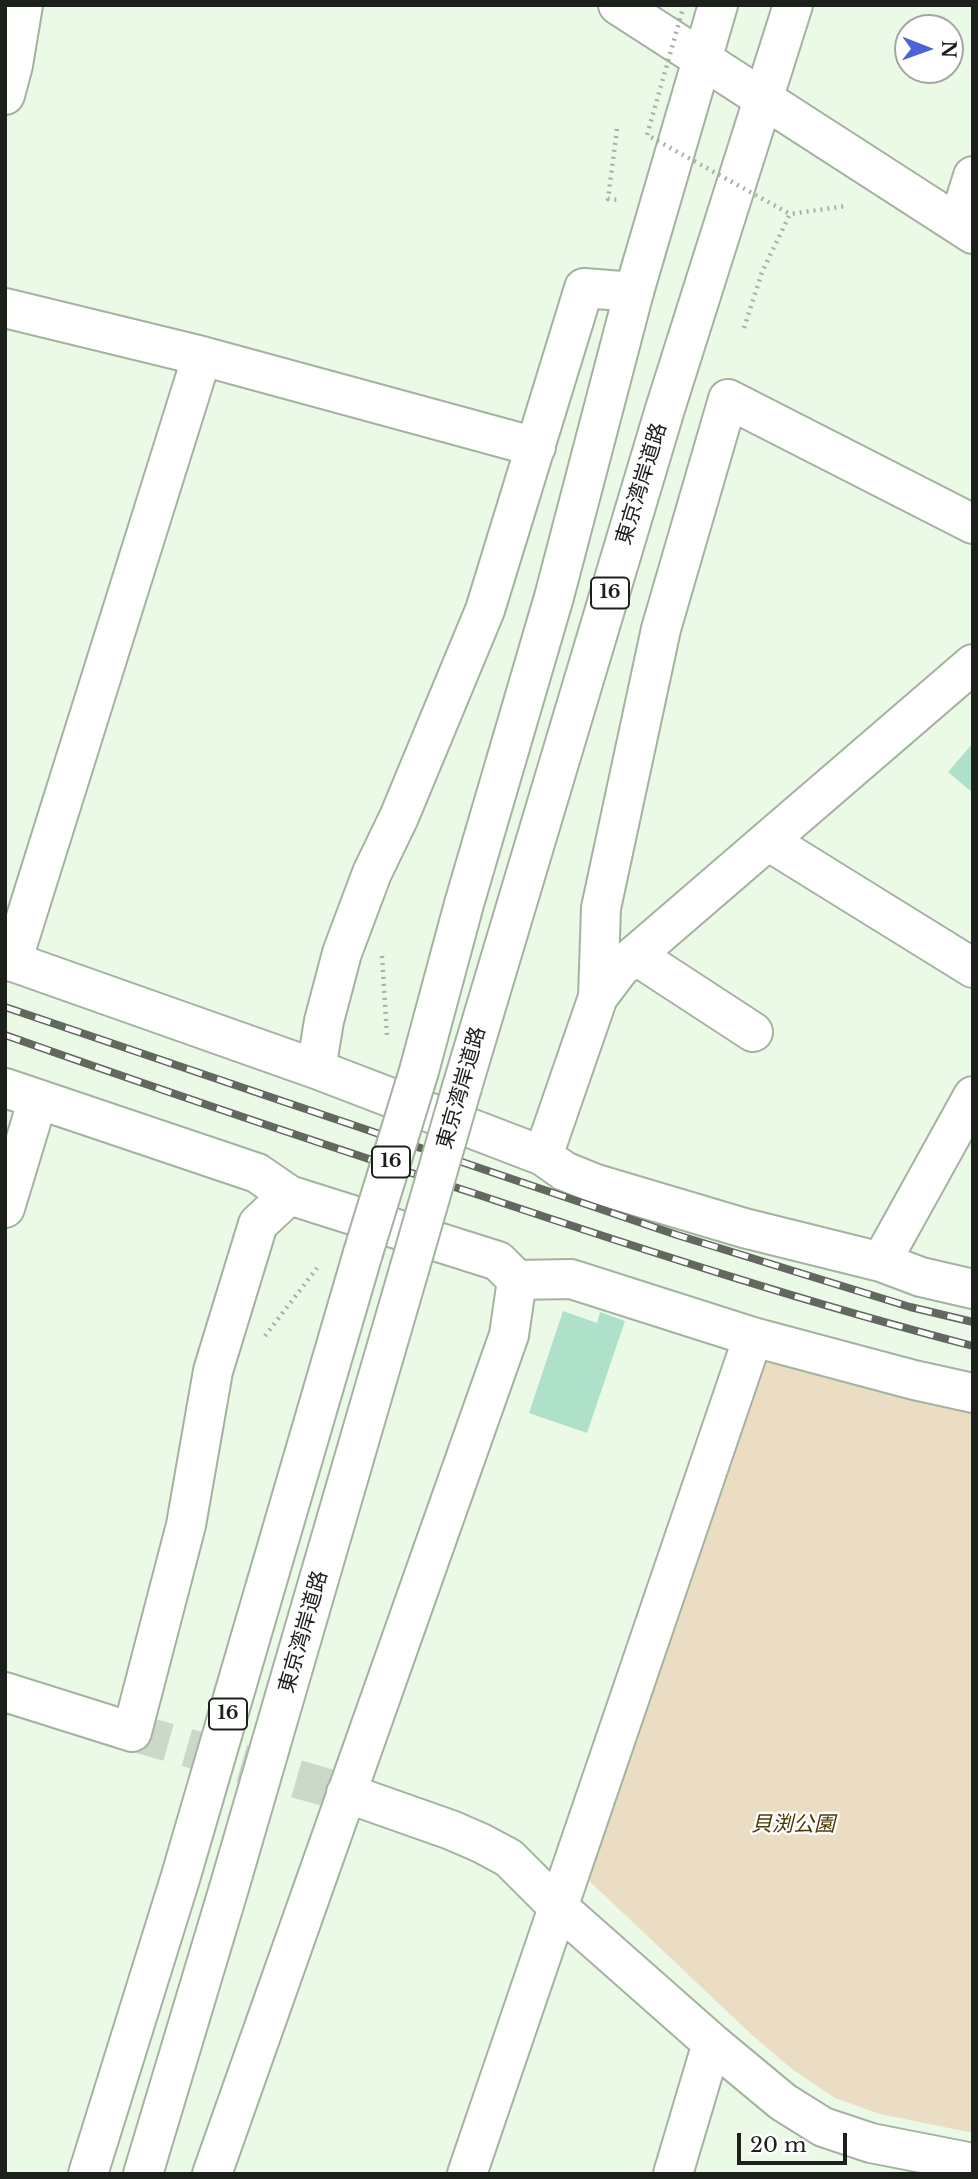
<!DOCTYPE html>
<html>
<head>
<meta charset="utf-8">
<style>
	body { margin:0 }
	#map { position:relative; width:978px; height:2179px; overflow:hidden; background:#ebfae7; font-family:"Libre Baskerville",serif }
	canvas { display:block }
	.frame { position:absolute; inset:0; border:7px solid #1b201a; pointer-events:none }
	.north { position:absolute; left:894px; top:14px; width:70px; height:70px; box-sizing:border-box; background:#fff; border:2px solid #a4a6a3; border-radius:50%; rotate:91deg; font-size:19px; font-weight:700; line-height:28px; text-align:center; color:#1b201a }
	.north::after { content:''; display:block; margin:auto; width:24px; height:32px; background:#4d62d7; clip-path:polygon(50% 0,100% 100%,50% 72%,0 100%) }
	.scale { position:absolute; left:737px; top:2133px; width:110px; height:32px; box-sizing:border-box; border:4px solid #1b201a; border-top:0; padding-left:9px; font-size:21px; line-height:24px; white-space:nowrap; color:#1b201a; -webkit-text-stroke:5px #fff; paint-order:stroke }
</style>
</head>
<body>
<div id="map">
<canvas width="978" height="2179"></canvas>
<div class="frame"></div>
<div class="north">N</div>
<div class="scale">20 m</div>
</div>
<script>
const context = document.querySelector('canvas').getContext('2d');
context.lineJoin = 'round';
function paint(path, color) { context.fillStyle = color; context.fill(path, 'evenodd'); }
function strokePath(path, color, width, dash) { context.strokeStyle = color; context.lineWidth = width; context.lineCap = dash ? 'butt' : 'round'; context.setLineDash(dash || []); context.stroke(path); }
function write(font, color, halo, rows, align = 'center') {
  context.font = font + ' "Libre Baskerville","Noto Sans JP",serif'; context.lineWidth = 5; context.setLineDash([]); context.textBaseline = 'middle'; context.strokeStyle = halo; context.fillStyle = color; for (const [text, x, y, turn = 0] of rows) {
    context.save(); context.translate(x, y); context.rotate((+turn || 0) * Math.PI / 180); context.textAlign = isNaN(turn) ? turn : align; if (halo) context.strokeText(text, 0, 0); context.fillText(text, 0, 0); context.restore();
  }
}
paint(new Path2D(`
	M766,1355l207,47v731l-93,-19 -45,-16 -43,-29 -40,-34 -167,-158z`), '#eaddc4');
paint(new Path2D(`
	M973,743v50l-25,-21z
	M563,1311l34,12 3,-11 25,9 -38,112 -58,-20z`), '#afe1ca');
strokePath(new Path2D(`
	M132,1732l214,61`), '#ccd9c8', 38, [38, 19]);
const street = new Path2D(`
	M5,95l8,-30 10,-60
	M958,224l15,-48
	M5,308l197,48 334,91
	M768,841l205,127
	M635,955l118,77
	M5,959l311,110 227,87 21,15 32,13 148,44 137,34 40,15 52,12
	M12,962l190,-606
	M598,997l3,-89 60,-279 67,-230 245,125
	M316,1069l8,-48 18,-68 30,-80 27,-56 86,-207 99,-322 50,4
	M5,1088l252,85 32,22 209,66 19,19 54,-1 182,58 161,43 59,13
	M543,1156l55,-159 22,-29 353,-304
	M5,1208l33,-109
	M881,1262l92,-166
	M5,1692l127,40 54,-207 27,-154 45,-147 31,-29
	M346,1793l105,37 30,13 28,15 49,49 154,136 71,59 40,25 48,16 102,20
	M212,2174l297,-839 8,-55
	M467,2174l286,-837
	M673,2174l39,-131`);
const secondary = new Path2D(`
	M618,5l355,229`);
const highway = new Path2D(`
	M419,1071l45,-167 90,-307 80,-305 84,-287
	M462,1087l203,-678 128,-404
	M88,2174l92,-295 183,-626
	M143,2174l86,-286 180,-618`);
strokePath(street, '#a4b2a0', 42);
strokePath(secondary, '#a4b2a0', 42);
strokePath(highway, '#a4b2a0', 42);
strokePath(new Path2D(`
	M617,129l-9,70 13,1
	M744,328l18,-56 28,-58 56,-8
	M382,956l5,79
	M265,1336l52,-68`), '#a6b2a3', 4.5, [2, 5]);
strokePath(street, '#fff', 38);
strokePath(secondary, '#fff', 38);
strokePath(highway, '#fff', 38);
const rail = new Path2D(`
	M5,1007l672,228 233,72 63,15
	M5,1035c158,56 317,109 477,161 162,54 325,107 491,150`);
strokePath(rail, '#61695f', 8);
strokePath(rail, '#fff', 5, [16]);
const highwayBridge = new Path2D(`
	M363,1253l56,-182
	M409,1270l53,-183`);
strokePath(highwayBridge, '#a4b2a0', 42, []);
strokePath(new Path2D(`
	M684,5l-37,130 143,79`), '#a6b2a3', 4.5, [2, 5]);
strokePath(highwayBridge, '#fff', 38);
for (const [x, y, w] of [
	[610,593,38],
	[391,1162,38],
	[228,1714,38]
]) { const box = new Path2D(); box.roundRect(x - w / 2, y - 15.5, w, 31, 5); context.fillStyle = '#fff'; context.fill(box); strokePath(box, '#1b201a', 2); }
write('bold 19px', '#1b201a', null, [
	["16",610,593],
	["16",391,1162],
	["16",228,1714]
]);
write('21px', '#1b201a', '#fff', [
	["東京湾岸道路",642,484,-73],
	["東京湾岸道路",462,1088,-74],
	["東京湾岸道路",304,1632,-74]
]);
write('italic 21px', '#4d3800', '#fff', [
	["貝渕公園",793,1825]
]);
</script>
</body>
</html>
